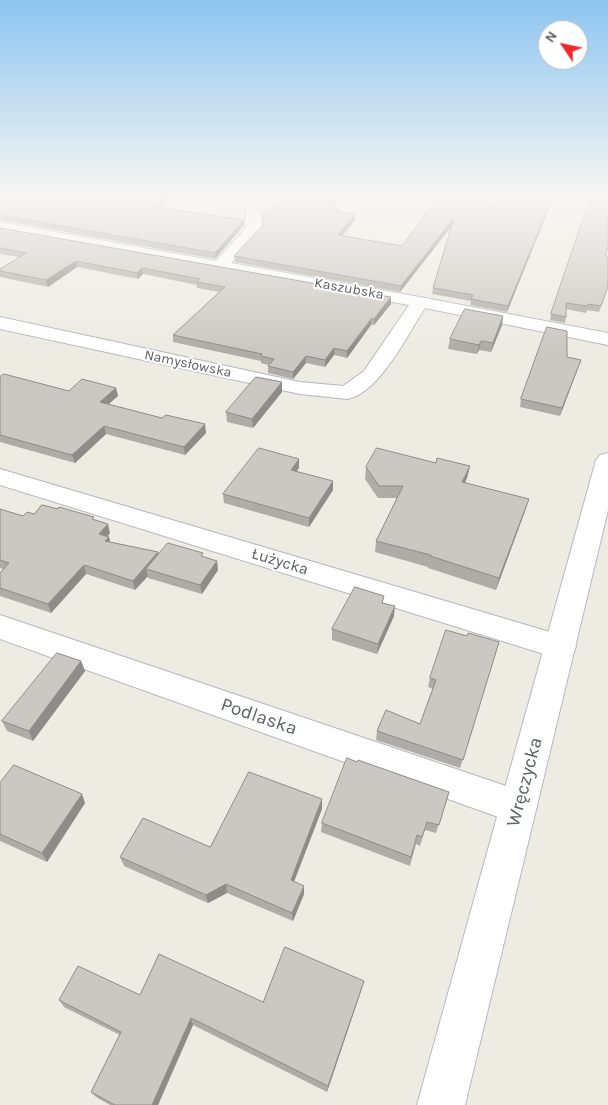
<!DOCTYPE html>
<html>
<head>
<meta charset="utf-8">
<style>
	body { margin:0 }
	#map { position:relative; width:608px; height:1105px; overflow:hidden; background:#eeebe3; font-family:Karla,sans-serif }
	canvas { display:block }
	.north { position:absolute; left:538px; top:20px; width:50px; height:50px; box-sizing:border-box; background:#fff; border:1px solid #bdbfc1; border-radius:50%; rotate:304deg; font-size:14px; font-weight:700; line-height:20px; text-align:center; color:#5b6064 }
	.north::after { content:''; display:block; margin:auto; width:18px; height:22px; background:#ed2b2e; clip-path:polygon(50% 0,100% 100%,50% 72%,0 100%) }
</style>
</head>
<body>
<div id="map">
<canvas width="608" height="1105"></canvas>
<div class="north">N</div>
</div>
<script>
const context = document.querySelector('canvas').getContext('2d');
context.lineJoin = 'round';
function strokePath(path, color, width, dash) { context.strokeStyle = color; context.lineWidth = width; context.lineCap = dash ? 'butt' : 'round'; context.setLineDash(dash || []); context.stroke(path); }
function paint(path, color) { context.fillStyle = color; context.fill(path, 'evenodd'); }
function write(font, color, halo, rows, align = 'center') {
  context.font = font + ' Karla,sans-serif'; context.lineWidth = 4; context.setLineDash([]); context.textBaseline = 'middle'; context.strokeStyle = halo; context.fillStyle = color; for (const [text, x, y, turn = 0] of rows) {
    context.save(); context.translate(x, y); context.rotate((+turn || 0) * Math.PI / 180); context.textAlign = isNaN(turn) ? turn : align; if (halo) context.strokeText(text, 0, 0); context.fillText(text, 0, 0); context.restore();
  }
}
const minor = new Path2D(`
	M246,196h14l2,33 -31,34 189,34 188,36v12l-183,-37c-18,27 -44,83 -77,91l-48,-5 -300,-65v-12l300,65 43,4 21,-15 45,-66 -409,-73v-10l216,39 30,-33z
	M0,469l560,166 11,3 5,9 -5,9 -11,3 -560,-174z
	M0,615l518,175 13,5 6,12 -6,12 -13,5 -518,-185z`);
const secondary = new Path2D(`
	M608,453v57l-143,595h-48l179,-645 4,-5z`);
strokePath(minor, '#b4b7bb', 2);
strokePath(secondary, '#b5b9be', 2);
paint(minor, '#fff');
paint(secondary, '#fff');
paint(new Path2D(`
	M0,196h115l-1,2h12l3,-2h48l-17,11 84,18 -29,34 -215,-39z
	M554,196l-47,116 -37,-7 1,-4 -39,-7 1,-6 19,-62 -52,66 -165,-30 -1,-6 29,-31 71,-24 3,11 18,2v6l-13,16 60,10 93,-45z
	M608,196v53l-3,7 3,31 -9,25 -12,-2 -1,3 -20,-4v8l-1,6 -15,-3 1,-6z
	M0,228l391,69v7l-17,21h-3l-24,33 -13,-3 -9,12 -19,-4 -13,16 -25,-6v-7l1,-1 -8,-2v-2l-88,-19v-7l46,-43 -22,-4v-3l-54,-11 -5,5 -61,-12 -29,20 -48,-10v-8l19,-12 -19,-3z
	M503,316l-1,9 -11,27 -12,-2 -2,4 -29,-5 2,-10z
	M567,357l11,11 -18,48 -40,-9 1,-8z
	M0,377l69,14 47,-3 2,8 -10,8 98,29 -21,22 -79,-21 -31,29 -75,-21z
	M282,382v10l-29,36 -26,-6 -1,-10z
	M436,463l34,3 -3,12 -2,4 60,29 -29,79 -68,-22v-1l-53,-15 1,-11 21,-43h-19l-13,-19 1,-12z
	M299,468l-3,4 37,18 -24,37 -85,-24 -1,-9z
	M0,509l23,7 11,-2 61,6 15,13 -2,3 1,1 1,5 48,10 1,2 44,3 14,4 1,9 -16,24 -54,-16v-2l-13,14 -49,-16 -35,39 -51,-17v-23l3,-4 -3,-1z
	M384,603l10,13 -17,38 -45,-14v-11z
	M467,636l32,6 -39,126 -84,-28 1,-9 43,-7 13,-35 -5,-2 2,-9z
	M81,661l4,10 -52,70 -26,-10 -5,-10z
	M0,783l85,20 -38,59 -47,-21z
	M449,792l-13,41 -11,-3 -5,16 -4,-2 -6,22 -89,-34 1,-9z
	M322,809l-28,73 10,4v8l-11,27 -66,-28 -19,10 -84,-37 -4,-9 90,-10z
	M362,988l-35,104 -134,-67 -35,80h-48l-14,-8 -5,-5 29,-57 -56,-28 -5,-7 81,-5 123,7z`), '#afaba7');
paint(new Path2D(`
	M168,196h9l-24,15 -1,-5z
	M334,196v5l-4,-1z
	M553,196h1l-47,116 1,-6z
	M338,207l-1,5 -4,-1z
	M355,214v6l-17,21v-6z
	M454,218l-1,6 -53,68 1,-6z
	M244,220v5l-29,34v-6z
	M76,261l1,6 -29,20 -2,-7z
	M142,268l1,6 -5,5 -1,-6z
	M391,297v7l-17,21v-6z
	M503,316l-1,9 -11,27 2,-9z
	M372,318l-1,7 -24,33v-7z
	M481,341l-2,9 -2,4 2,-9z
	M334,348v7l-9,12v-7z
	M306,356v7l-13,16v-7z
	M581,360l-21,56 2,-8z
	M282,382v10l-29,36 -1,-9z
	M116,388l2,8 -16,14 -2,-8z
	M205,424l1,9 -21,22 -1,-8z
	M104,426l2,8 -31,29 -3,-8z
	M299,459v9l-8,11v-9z
	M470,466l-3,12 -7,15 2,-11z
	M333,481v9l-24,37v-9z
	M529,499l-4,12 -29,79 3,-12z
	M108,524l2,9 -8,10 -3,-9z
	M109,537l2,9 -6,-5z
	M158,552l2,9 -14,8 2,7 -13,14 -2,-9z
	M217,561l1,9 -16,24 -2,-9z
	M84,565l2,9 -35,39 -3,-9z
	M395,606l-1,10 -17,38 1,-10z
	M81,661l4,10 -52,70 -4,-10z
	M82,794l3,9 -38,59 -5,-9z
	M322,799v10l-31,80v-9z
	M226,884l1,9 -19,10 -2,-8z
	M304,886v8l-11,27 -1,-8z
	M364,981l-2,7 -35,104 1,-6z
	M191,1018l2,7 -35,80h-6z`), '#8e8b88');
const building = new Path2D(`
	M0,196h112l2,2h12l3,-2h39l-16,10 92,14 -29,33 -215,-38z
	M284,196h50l-4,4 6,1 -4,5 6,1 -5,4 22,3 -17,21 64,11 37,-50h17l39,5 4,-5h54l-45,110 -37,-7 2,-4 -40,-7 21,-70 -53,68 -167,-30 29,-31v-10z
	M591,196h17v51l-3,9h3v30l-7,20 -13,-2 -1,2 -21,-3v14l-15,-3z
	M0,228l391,69 -17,22 -2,-1 -25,33 -13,-3 -9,12 -19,-4 -13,16 -25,-6 6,-7 -13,-3 1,-2 -89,-19 52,-48 -28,-5 3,-3 -58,-11 -5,5 -61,-12 -30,19 -46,-9v-2l26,-16 -26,-5z
	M465,309l38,7 -10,27 -12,-2 -2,4 -29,-6z
	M547,327l20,4v26l14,3 -19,48 -41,-9z
	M4,374l65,17 13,-12 34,9 -16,14 62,16 4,-3 39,9 -21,23 -80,-21 -32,29 -72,-20v-58z
	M256,377l26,5 -30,37 -26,-7z
	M259,448l40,11 -8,11 42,11 -24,37 -86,-24z
	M377,448l59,15 1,-5 33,8 -8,16 67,17 -30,79 -69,-22 1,-1 -55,-14 27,-55h-24l-13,-19z
	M42,505l16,4 1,-2 35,10 -2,2 16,5 -9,10 10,3 -4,4 53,11 -25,29 -49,-16 -36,39 -48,-16v-15l9,-10 -9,-3v-51l23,7 4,-4 7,2z
	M168,543l35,10 -2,3 16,5 -17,24 -54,-16z
	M355,587l29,9 -2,7 13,3 -17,38 -46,-15z
	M446,630l21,6 1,-3 31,9 -36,118 -86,-29 9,-21 34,14 16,-44 -6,-2z
	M57,653l24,8 -52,70 -27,-10z
	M347,758l10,4 1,-2 91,32 -10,33 -12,-3 -5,15 -5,-2 -6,22 -89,-34z
	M14,765l68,29 -40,59 -42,-19v-51z
	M249,772l73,27 -31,81 13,6 -12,27 -66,-29 -20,11 -86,-38 23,-39 67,29z
	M285,947l79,34 -36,105 -137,-68 -39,87h-37l-24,-13 30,-60 -62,-32 19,-34 62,29 19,-41 104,48z`);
paint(building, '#cbc7c2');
strokePath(building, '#8e8b88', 1);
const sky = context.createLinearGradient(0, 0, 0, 350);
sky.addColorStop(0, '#8cc5f1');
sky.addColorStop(0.56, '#f7f6f2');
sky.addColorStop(1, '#f7f6f200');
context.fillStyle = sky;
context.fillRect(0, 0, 608, 350);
write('14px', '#5b6064', '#fff', [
	["Kaszubska",349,289,10],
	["Namysłowska",188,364,12]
]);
write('16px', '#5b6064', '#fff', [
	["Łużycka",280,562,17]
]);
write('19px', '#5b6064', '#fff', [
	["Podlaska",259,717,19],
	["Wręczycka",525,782,-75]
]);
</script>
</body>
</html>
